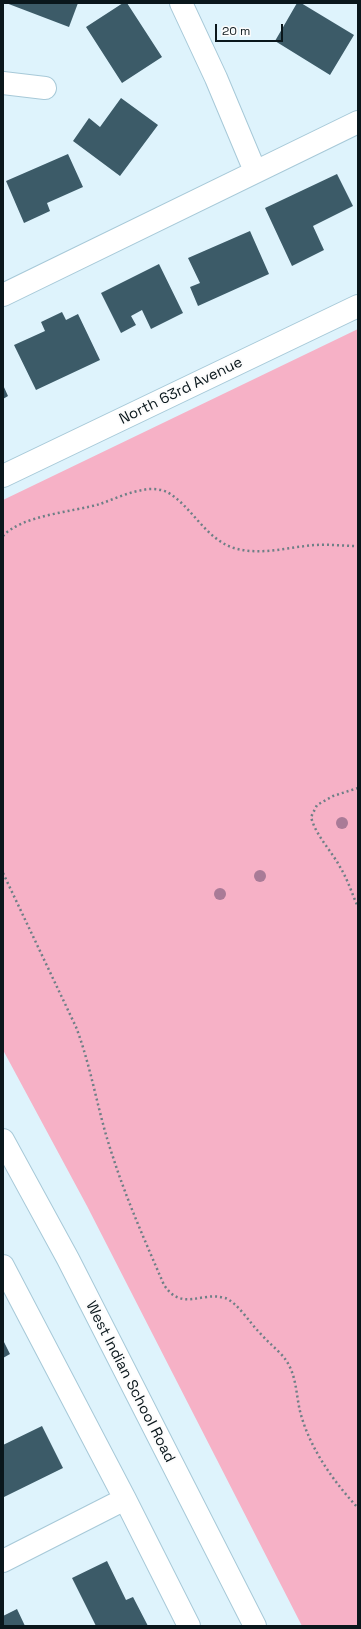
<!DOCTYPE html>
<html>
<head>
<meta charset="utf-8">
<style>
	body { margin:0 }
	#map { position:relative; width:361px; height:1629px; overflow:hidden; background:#def3fc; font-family:"Space Grotesk",sans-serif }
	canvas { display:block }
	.frame { position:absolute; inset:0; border:4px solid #0a171c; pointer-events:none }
	.scale { position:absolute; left:215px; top:24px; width:68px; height:18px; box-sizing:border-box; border:2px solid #0a171c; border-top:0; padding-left:5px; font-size:12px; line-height:14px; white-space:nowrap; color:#0a171c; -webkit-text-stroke:3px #fcfcfc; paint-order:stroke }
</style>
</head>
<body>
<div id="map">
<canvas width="361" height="1629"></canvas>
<div class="frame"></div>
<div class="scale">20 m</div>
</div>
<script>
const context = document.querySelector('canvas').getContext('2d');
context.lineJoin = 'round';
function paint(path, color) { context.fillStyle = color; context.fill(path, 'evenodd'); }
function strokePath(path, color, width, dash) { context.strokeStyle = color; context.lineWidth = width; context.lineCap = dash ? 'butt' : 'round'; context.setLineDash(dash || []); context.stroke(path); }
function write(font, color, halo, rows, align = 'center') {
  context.font = font + ' "Space Grotesk",sans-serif'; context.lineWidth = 4; context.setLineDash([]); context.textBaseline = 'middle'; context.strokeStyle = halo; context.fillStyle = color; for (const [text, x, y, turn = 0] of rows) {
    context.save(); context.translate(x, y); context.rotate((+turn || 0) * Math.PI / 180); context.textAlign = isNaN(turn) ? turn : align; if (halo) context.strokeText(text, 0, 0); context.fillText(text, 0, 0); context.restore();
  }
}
paint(new Path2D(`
	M358,329v1297h-56l-215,-420 -84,-156v-550z`), '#f6b1c6');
paint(new Path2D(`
	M6,3h72l-9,24z
	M123,3h4l35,54 -40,26 -36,-56z
	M297,3h4l53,32 -24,40 -55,-34z
	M121,98l37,27 -38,51 -47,-35 16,-23 11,9z
	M68,154l15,33 -36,16 3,8 -26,12 -18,-42z
	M337,174l16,32 -40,20 11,24 -32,16 -27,-58z
	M250,231l19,43 -71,32 -8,-19 10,-4 -12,-25z
	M159,264l24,49 -32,16 -9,-19 -11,6 5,9 -15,8 -20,-40z
	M62,312l4,8 12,-6 22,46 -64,30 -22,-45 31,-14 -4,-9z
	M3,385l5,11 -5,3z
	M3,1340l7,14 -7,4z
	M42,1426l21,42 -59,29 -1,-3v-49z
	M107,1561l19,39 7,-3 15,29h-52l-24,-48z
	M17,1609l8,17h-22v-10z`), '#3c5b68');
const minor = new Path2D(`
	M181,3l35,75 39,93
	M3,83l42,5
	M3,295l355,-173
	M3,476l355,-170
	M3,1266l122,233 64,127
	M3,1561l122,-62`);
const major = new Path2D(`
	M3,1140l65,119 187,367`);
strokePath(minor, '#a7c9d8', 24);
strokePath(major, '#a7c9d8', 24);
strokePath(new Path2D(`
	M3,536c19,-21 70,-24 97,-32 14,-5 29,-12 43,-14 8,-2 17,-1 24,2 25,14 38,47 67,56 27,8 54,-1 81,-3 14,-1 29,1 43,1
	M358,788l-25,8 -16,9 -6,12c5,19 20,33 29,50 8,13 12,27 18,40
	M3,873l73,154c16,42 22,87 37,130 14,44 33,86 51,128 18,27 37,6 61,13 12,4 25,25 34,34 7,8 14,14 21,21 18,18 15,41 21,62 10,35 33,67 57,93`), '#6e7f86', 2.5, [2, 3]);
strokePath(minor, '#fff', 22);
strokePath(major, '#fff', 22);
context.fillStyle = '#a97b97';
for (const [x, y] of [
	[342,823],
	[260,876],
	[220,894]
]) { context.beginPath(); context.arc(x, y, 6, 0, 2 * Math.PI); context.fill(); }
write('15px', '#0a171c', '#fcfcfc', [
	["North 63rd Avenue",181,391,-26],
	["West Indian School Road",130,1382,63]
]);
</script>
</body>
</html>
